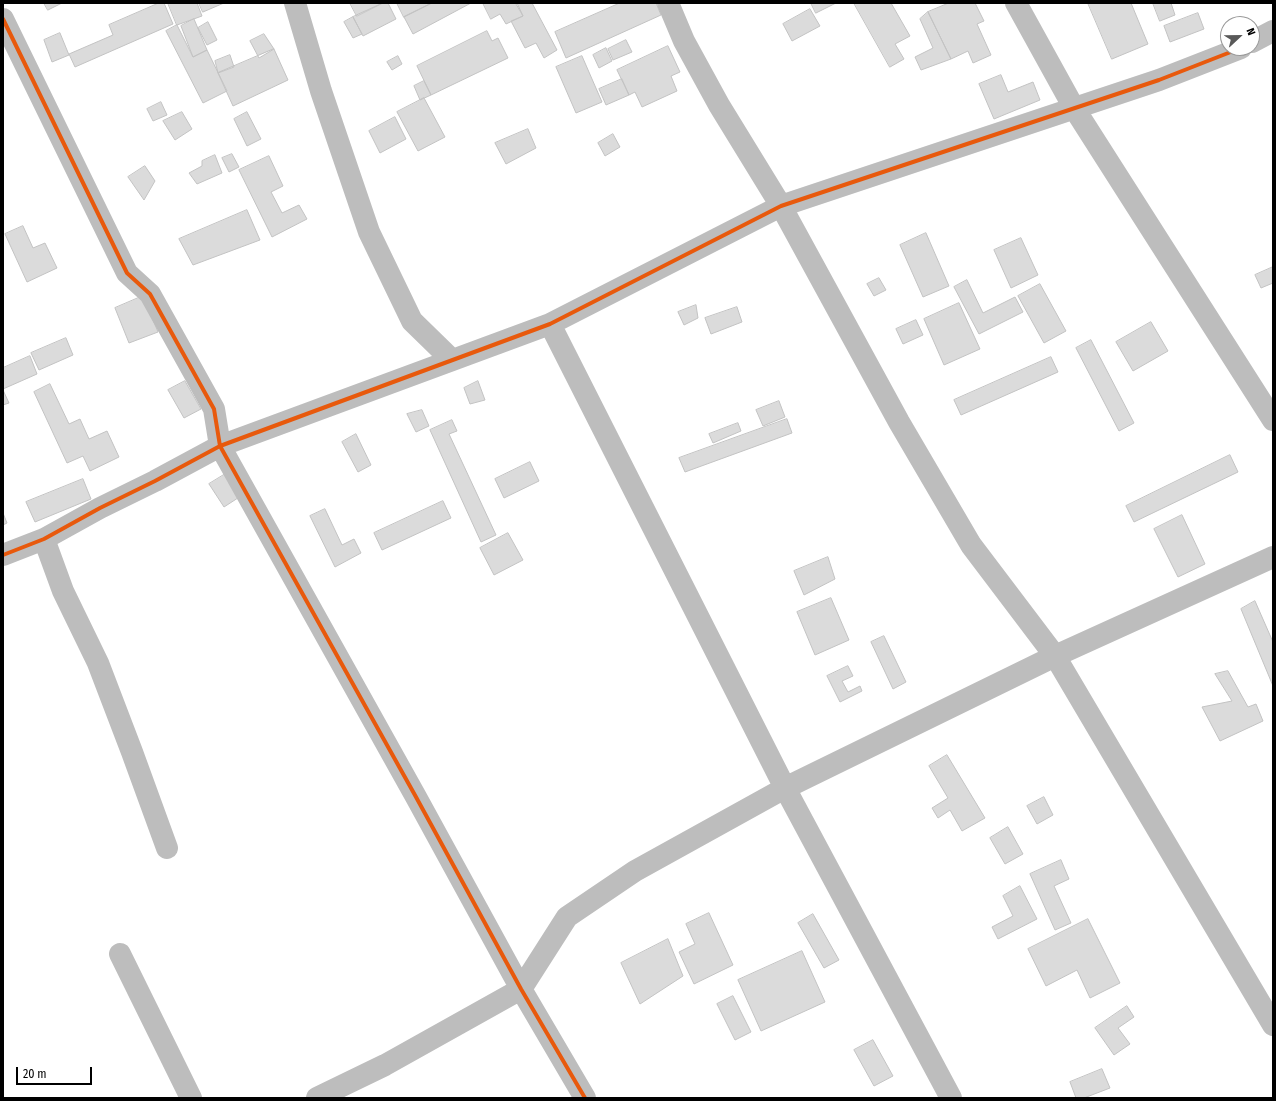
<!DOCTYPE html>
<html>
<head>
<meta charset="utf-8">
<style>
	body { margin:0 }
	#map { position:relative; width:1276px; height:1101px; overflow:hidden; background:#fff; font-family:"Fira Sans Condensed",sans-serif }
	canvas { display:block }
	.frame { position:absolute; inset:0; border:4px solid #000; pointer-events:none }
	.north { position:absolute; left:1220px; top:16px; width:40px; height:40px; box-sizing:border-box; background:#fff; border:1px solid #999; border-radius:50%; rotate:68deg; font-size:11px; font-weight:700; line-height:16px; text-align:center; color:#000 }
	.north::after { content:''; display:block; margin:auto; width:14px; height:18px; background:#595959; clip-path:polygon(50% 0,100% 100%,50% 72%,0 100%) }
	.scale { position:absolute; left:16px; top:1067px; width:76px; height:18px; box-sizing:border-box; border:2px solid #000; border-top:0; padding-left:5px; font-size:12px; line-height:14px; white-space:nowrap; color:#000; -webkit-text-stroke:3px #fff; paint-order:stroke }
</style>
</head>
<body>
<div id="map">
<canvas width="1276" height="1101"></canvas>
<div class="frame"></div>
<div class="north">N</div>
<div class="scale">20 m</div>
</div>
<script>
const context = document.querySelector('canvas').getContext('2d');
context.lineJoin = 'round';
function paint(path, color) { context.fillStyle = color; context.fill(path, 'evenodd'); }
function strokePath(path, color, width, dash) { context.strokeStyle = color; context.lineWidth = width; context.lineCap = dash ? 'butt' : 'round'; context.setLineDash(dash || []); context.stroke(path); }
const building = new Path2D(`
	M44,3h18l-14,7z
	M159,3h5l9,21 -98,43 -6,-13 44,-19 -4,-10z
	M168,3h29l5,13 -25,9z
	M199,3h25l-21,9z
	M350,3h33l-26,13z
	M383,3h5l8,16 -33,17 -10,-19z
	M397,3h35l-28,14z
	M432,3h39l-58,31 -9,-17z
	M483,3h34l6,13 -17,8 -6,-10 -9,5z
	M518,3h14l25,47 -13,8 -8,-15 -11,5 -14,-27 12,-5 -7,-12z
	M620,3h36l5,12 -95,43 -11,-26z
	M811,3h25l-20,10z
	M854,3h37l19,33 -15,8 9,15 -14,8z
	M949,3h26l9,18 -7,3 14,31 -18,8 -5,-12 -17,8 -23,-47z
	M1088,3h43l17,41 -36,15z
	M1153,3h18l4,12 -15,6z
	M810,9l10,17 -28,15 -9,-17z
	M928,12l23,47 -30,11 -6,-13 18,-9 -13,-29z
	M1198,13l6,16 -34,13 -6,-16z
	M353,17l9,17 -9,4 -9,-16z
	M194,19l13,31 -14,7 -12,-31z
	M208,22l9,18 -10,5 -9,-17z
	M177,25l16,32 14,-7 20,41 -24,12 -37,-72z
	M487,31l5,10 6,-3 10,20 -77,37 -14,-29z
	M60,33l9,22 -17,7 -8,-22z
	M264,34l10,15 -15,9 -9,-17z
	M626,40l6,12 -19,8 -5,-11z
	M668,46l12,26 -9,4 6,15 -35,16 -7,-15 -6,3 -12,-25z
	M606,48l6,13 -13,7 -6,-13z
	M274,49l14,31 -55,26 -15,-33z
	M230,55l4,12 -16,6 -3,-12z
	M398,56l4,8 -10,6 -5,-8z
	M582,56l20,46 -26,11 -20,-46z
	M1001,75l7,17 25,-10 7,18 -46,19 -15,-35z
	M622,79l7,16 -23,10 -7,-16z
	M424,81l7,14 -11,5 -6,-14z
	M424,98l21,39 -27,14 -21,-39z
	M161,102l6,13 -14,6 -6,-12z
	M182,112l10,17 -17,11 -12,-19z
	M247,112l14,27 -14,7 -13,-27z
	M395,117l11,22 -26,14 -11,-22z
	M528,129l8,19 -30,16 -11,-21z
	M613,134l7,13 -15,9 -7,-13z
	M232,154l7,13 -10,5 -7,-14z
	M215,155l7,18 -25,11 -8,-11 13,-7v-5z
	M269,156l14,30 -12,6 11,21 17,-8 8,14 -35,18 -33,-67z
	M145,166l10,15 -11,19 -16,-23z
	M247,210l13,30 -67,25 -14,-26z
	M23,226l10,22 12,-5 12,25 -30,14 -22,-48z
	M926,233l23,53 -26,11 -23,-52z
	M1021,238l17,37 -27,13 -17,-38z
	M1273,267v16l-12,5 -6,-13z
	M879,278l7,12 -12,6 -7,-12z
	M967,280l16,33 32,-16 8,15 -44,22 -25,-47z
	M1040,284l26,47 -22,12 -26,-47z
	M143,296l15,36 -29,11 -14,-35z
	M959,303l21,46 -36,16 -20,-46z
	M696,305l2,13 -14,7 -6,-13z
	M737,307l5,15 -31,12 -6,-16z
	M916,320l7,15 -20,9 -7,-15z
	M1151,322l17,29 -35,20 -17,-29z
	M66,338l7,17 -34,15 -8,-17z
	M1091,340l43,83 -15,8 -43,-83z
	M30,356l7,18 -34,15v-21z
	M1051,357l7,15 -97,43 -7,-15z
	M185,381l16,28 -17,9 -16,-28z
	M478,381l7,19 -15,4 -6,-16z
	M50,384l19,40 11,-5 9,20 18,-8 12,26 -29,14 -7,-15 -16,7 -33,-71z
	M3,390l6,13 -6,2z
	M779,401l6,16 -22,9 -7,-16z
	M422,410l7,16 -13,6 -9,-18z
	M787,419l5,14 -107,39 -6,-14z
	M452,420l5,11 -8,3 47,101 -15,7 -51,-112z
	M738,423l3,8 -28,12 -4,-9z
	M356,434l15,31 -13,7 -16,-30z
	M1230,455l8,17 -104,50 -8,-16z
	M530,462l9,19 -35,17 -9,-19z
	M227,473l14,23 -17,11 -15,-23z
	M83,479l8,20 -56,23 -9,-20z
	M443,501l8,17 -69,32 -8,-17z
	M325,509l17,36 12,-6 7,14 -26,14 -25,-51z
	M3,513l4,10 -4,2z
	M1182,515l23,49 -27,13 -24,-48z
	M508,533l15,27 -29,15 -14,-27z
	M828,557l7,22 -31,16 -10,-24z
	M831,598l18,42 -34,15 -18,-43z
	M1255,601l18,41v44l-32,-77z
	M884,636l22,46 -13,7 -22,-47z
	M848,666l5,10 -11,5 6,11 12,-6 2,5 -22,11 -13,-26z
	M1228,671l20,36 8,-3 7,17 -43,20 -18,-34 30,-6 -17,-27z
	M947,755l38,63 -23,13 -12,-21 -12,8 -6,-10 16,-10 -19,-32z
	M1044,797l9,18 -16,9 -10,-18z
	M1008,827l15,27 -18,10 -15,-26z
	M1061,860l8,19 -15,7 17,37 -16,7 -25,-56z
	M1020,886l17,33 -39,20 -6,-12 21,-11 -10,-20z
	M709,913l24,52 -39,19 -15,-32 16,-8 -9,-20z
	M813,914l26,46 -15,8 -26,-45z
	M1088,919l32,64 -30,15 -13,-28 -31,16 -18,-37z
	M668,939l15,37 -43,28 -19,-41z
	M802,951l23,51 -64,29 -23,-51z
	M733,996l18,36 -16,8 -18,-36z
	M1127,1006l7,11 -16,11 12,16 -16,11 -19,-27z
	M873,1040l20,36 -19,10 -20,-36z
	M1102,1069l8,19 -26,10h-8l-6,-16z`);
paint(building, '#dbdbdb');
strokePath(building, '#c3c3c3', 1);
strokePath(new Path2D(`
	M295,3l26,88 48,141 43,89 40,39
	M668,3l16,38 35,64 62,101 118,216 72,123 84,111 218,369
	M1016,3l58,105 199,312
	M3,19l124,254 23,21 64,115 6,37 196,351 105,192 64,109
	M1252,42l21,-11
	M550,324l235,464 166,310
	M44,539l19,52 35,72 34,89 35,96
	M3,555l41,-16 56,-31 55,-27 65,-35 330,-122 231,-118 378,-126 82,-32
	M120,954l71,144
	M317,1098l68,-33 136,-76 46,-72 68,-46 150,-83 270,-132 218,-99`), '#bdbdbd', 22);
strokePath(new Path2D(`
	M3,19l124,254 23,21 64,115 6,37 196,351 105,192 64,109
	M3,555l41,-16 56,-31 55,-27 65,-35 330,-122 231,-118 378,-126 82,-32`), '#e8590c', 4);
</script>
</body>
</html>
